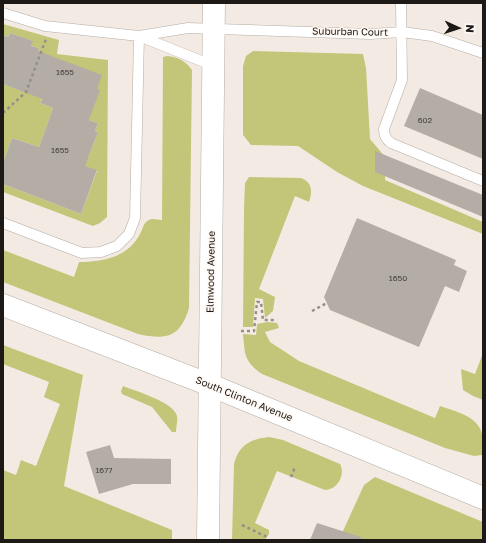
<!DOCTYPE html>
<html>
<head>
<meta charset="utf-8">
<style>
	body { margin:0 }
	#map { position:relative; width:486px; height:543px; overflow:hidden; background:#f3ebe3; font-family:"Golos Text",sans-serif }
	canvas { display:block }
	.frame { position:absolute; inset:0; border:4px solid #1c1917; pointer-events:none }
	.north { position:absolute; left:438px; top:8px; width:40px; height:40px; -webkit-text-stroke:3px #fff8f2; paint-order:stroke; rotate:93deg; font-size:11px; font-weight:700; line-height:16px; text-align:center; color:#1c1917 }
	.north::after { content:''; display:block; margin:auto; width:14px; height:18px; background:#1c1917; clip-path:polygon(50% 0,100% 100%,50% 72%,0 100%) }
</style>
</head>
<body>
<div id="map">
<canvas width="486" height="543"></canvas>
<div class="frame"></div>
<div class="north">N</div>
</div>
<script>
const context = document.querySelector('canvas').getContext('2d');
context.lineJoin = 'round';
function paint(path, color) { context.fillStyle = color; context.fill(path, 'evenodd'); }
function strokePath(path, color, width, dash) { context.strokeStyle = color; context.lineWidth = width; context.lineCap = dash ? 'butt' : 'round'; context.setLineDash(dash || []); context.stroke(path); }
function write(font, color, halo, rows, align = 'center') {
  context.font = font + ' "Golos Text",sans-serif'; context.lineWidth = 3; context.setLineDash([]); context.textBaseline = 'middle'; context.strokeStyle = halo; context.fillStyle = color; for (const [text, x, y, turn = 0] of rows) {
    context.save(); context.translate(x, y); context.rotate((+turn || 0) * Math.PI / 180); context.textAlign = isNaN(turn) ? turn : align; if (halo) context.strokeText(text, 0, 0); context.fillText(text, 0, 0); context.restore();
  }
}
paint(new Path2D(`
	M3,24l56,16 -2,14 51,6 -1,157 -7,6 -7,3 -90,-34v-8l78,30 16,-43 -15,-6 6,-7 10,-26 -3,-1 3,-8 -9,-3 8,-31 -40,-30 -17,44 13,5 -14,39 -27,-9 -9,24v-78l19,7 17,-43 -8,-2 1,-5 -22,-8 -2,4 -5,-2z
	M253,51l110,3 3,14 4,71 16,19 -1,22 98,42v12l-120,-48 -26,-14 -39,-26 -47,-1 -8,-10v-69l3,-10z
	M167,56c11,1 19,5 25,14l-3,238c-9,30 -23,32 -51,26l-135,-52v-32l71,27 5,-15c25,0 50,-5 62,-30 2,-4 3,-10 8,-12 3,-2 9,0 13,0l1,-163z
	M249,177l52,1c11,4 12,13 8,24l-14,-6 -36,93 16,8 -2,14 -8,7 -2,-19 -8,-1 -2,29h-10l1,-119 1,-25z
	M267,322l10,1 2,5 -14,4 5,10 29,19 136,57 5,-12c20,7 43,11 43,36 0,5 0,9 -1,13l-8,1 -29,-8 -183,-74c-18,-13 -17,-19 -19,-40l13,1 1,-11z
	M3,345l80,30 -19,111 108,44v10h-169v-70l13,5 5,-15 15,6 24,-62 -16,-7 5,-15 -46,-18z
	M483,353v47l-10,-4 -10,-6 -2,-21 14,5z
	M123,386c12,5 51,16 54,30 1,5 -1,11 -1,16h-4l-20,-25 -30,-13 -1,-3z
	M269,437l14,3 57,24c6,11 -3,26 -15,26l-48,-19 -22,52 14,7v4l-4,6h-33l2,-76c5,-19 16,-25 35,-27z
	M375,477l108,45v18h-140v-9l21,-46z`), '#c3c679');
paint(new Path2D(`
	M10,33l23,8 -2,5 8,2 -1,3 64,24 -5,14 3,1 -11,30 9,3 -3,8 3,1 -13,34 12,4 -16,44 -78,-30v-22l9,-24 27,9 14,-39 -13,-5 2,-4 -39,-15v-49l5,2z
	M420,88l63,27v44l-79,-33z
	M375,151l108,44v22l-108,-45z
	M357,218l99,42 -2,5 13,6 -8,21 -14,-6 -26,61 -89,-37 -6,-13z
	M110,445l4,13 57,1v25h-38l-34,10 -13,-42z
	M317,523l44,14 -1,3h-50z`), '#b4ada5');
const service = new Path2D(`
	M401,3l1,77 -18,49c0,7 2,10 7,14l92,38
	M3,13l42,13 94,10 49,-8 182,6 32,-2 30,4 51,17
	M139,36l75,30
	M3,223l79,30 19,-1 16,-6 12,-12 6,-16 4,-182`);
const tertiary = new Path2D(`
	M3,305l207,80 273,113`);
const primary = new Path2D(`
	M208,540l6,-537`);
strokePath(service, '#b3aca4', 11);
strokePath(tertiary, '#b3aca4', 23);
strokePath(primary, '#b3aca4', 23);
strokePath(new Path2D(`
	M3,113l23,-21 20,-53
	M312,311l15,-8
	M241,331h13l3,-29h4l2,18h13
	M291,477l4,-10
	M242,525l25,12`), '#958f8a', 2.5, [3, 3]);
strokePath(service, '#fff', 10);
strokePath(tertiary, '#fff', 22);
strokePath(primary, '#fff', 22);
write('8px', '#423e3a', null, [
	["1655",65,72],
	["602",425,120],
	["1655",60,150],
	["1650",398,278],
	["1677",104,470]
]);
write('10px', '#1c1917', '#fff8f2', [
	["Suburban Court",350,32,1],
	["Elmwood Avenue",211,272,-89],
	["South Clinton Avenue",244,399,22]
]);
</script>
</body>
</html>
